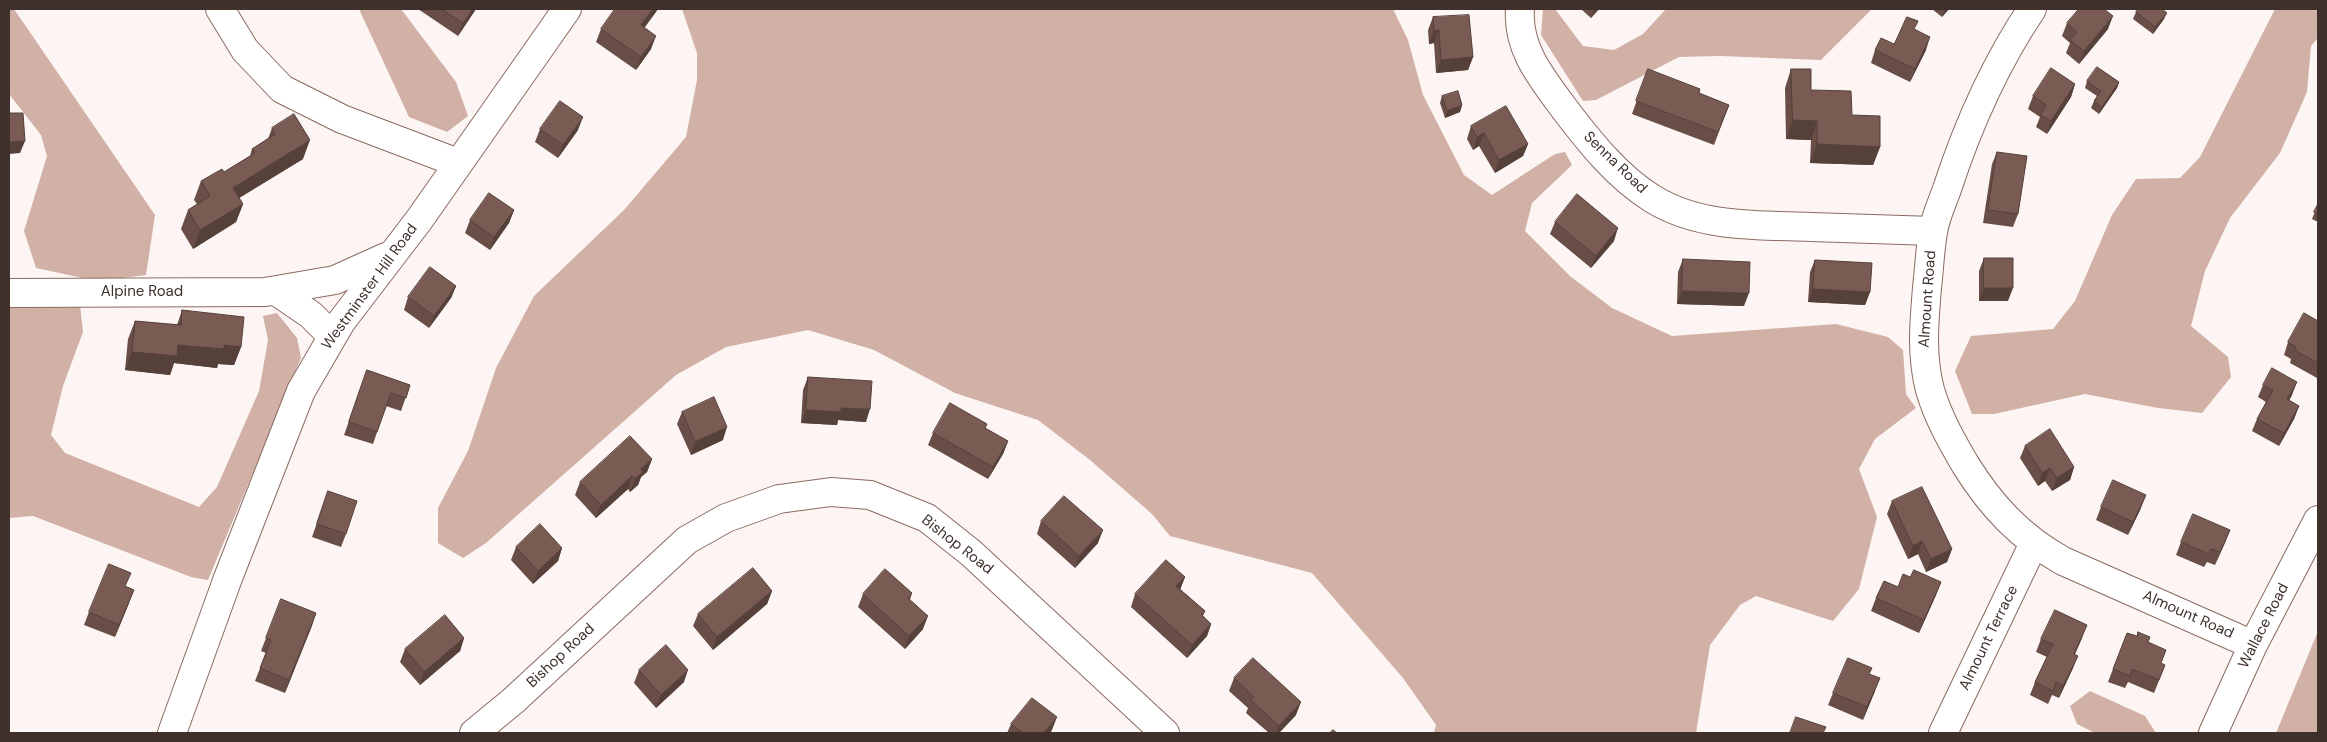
<!DOCTYPE html>
<html>
<head>
<meta charset="utf-8">
<style>
	body { margin:0 }
	#map { position:relative; width:2327px; height:742px; overflow:hidden; background:#fdf5f3; font-family:"DM Sans",sans-serif }
	canvas { display:block }
	.frame { position:absolute; inset:0; border:10px solid #3f302c; pointer-events:none }
</style>
</head>
<body>
<div id="map">
<canvas width="2327" height="742"></canvas>
<div class="frame"></div>
</div>
<script>
const context = document.querySelector('canvas').getContext('2d');
context.lineJoin = 'round';
function paint(path, color) { context.fillStyle = color; context.fill(path, 'evenodd'); }
function strokePath(path, color, width, dash) { context.strokeStyle = color; context.lineWidth = width; context.lineCap = dash ? 'butt' : 'round'; context.setLineDash(dash || []); context.stroke(path); }
function write(font, color, halo, rows, align = 'center') {
  context.font = font + ' "DM Sans",sans-serif'; context.lineWidth = 5; context.setLineDash([]); context.textBaseline = 'middle'; context.strokeStyle = halo; context.fillStyle = color; for (const [text, x, y, turn = 0] of rows) {
    context.save(); context.translate(x, y); context.rotate((+turn || 0) * Math.PI / 180); context.textAlign = isNaN(turn) ? turn : align; if (halo) context.strokeText(text, 0, 0); context.fillText(text, 0, 0); context.restore();
  }
}
paint(new Path2D(`
	M9,9h5l141,206 -9,60 -49,6 -61,-13 -12,-37 23,-75 -6,-21 -32,-41z
	M359,9h42l55,73 12,34 -21,16 -38,-15z
	M682,9h711l15,31 15,55 41,80 28,20 63,-41 10,-2 7,13 -40,38 -7,28 45,45 42,32 60,28 164,-12 52,13 15,13 3,44 10,14 -41,31 -16,30 18,48 -18,72 -26,32 -77,-25 -16,9 -30,40 -14,88h-262l2,-8 -33,-47 -91,-105 -142,-37 -18,-22 -62,-54 -52,-40 -83,-27 -81,-43 -66,-20 -82,17 -50,28 -190,168 -23,15 -25,-15v-35l30,-57 28,-83 38,-72 90,-86 62,-73 11,-57v-27z
	M1543,9h12l28,37 31,4 29,-16 23,-25h206l-51,51 -101,-4 -41,1 -83,43 -13,1 -42,-66z
	M2275,9h43v29l-7,8 -4,46 -27,61 -50,65 -25,53 -14,55 37,31 3,20 -29,36 -44,-5 -73,-14 -91,20h-22l-17,-43 16,-35 82,-7 22,-28 37,-86 24,-36 44,-1 20,-21z
	M9,302l71,3 3,27 -20,54 -12,49 14,18 134,54 18,-20 42,-96 9,-51 -5,-24 14,-3 20,25 4,20 -93,222 -17,-3 -158,-61 -24,2z
	M2318,631v102h-42l38,-92z
	M2090,691l55,25 11,17h-61l-18,-9 -7,-18z`), '#d1b0a6');
const minor = new Path2D(`
	M220,9l25,41 37,39 60,30 116,44
	M1520,9c-3,39 21,68 43,98 25,33 54,70 90,92 47,29 105,26 158,28 41,1 81,3 122,4
	M2032,9c-37,55 -64,116 -85,180 -5,14 -12,29 -14,43 -3,18 -4,38 -6,56 -3,35 -6,68 3,102 8,27 21,50 35,74 26,42 55,73 98,97l190,84
	M276,291l35,24 21,21
	M9,293l256,-1 70,-12 51,-23
	M172,733l56,-155 73,-187 40,-69 78,-102 148,-211
	M474,733l39,-32 174,-161 39,-22 53,-19 52,-7 39,3 57,23 44,35 194,180
	M1943,733l91,-190
	M2213,733l40,-88 65,-125`);
strokePath(minor, '#8b6a61', 30);
strokePath(minor, '#fff', 28);
paint(new Path2D(`
	M418,9h58l-18,27z
	M658,9l-14,19 7,21 -15,21 -40,-28 5,-13z
	M1581,9h18l-8,9z
	M1932,9h17l-7,8z
	M2136,12l28,7 -11,15 -20,-15z
	M1433,17l40,40 -5,13 -32,3 -2,-30 -5,1 -1,-14z
	M2067,23l41,6 -29,35 -13,-11 4,-10 -8,-7z
	M1915,29l11,21 -16,32 -39,-19 4,-13 19,-6z
	M1648,69l51,24 30,12 -15,40 -82,-31z
	M1791,69l20,21 41,25 28,32 -7,18 -63,-2 1,-23 -25,-1 -1,-51z
	M2087,81l32,1 -2,6 -18,26 -8,-6 3,-7 3,-5 -12,-8z
	M2075,84l-4,13 -24,37 -11,-7 4,-10 -12,-8 5,-13z
	M1442,96l20,9 -2,7 -15,6 -5,-15z
	M1471,126l57,18 -5,12 -28,17 -16,-27 -6,4 -6,-11z
	M272,128l31,31 -64,39 4,6 -7,18 -43,27 -12,-20 7,-19 9,-6 -3,-4 7,-19 23,-9 26,-16 2,-7 16,-10z
	M540,129l38,1 -20,28 -23,-16z
	M1997,152l21,62 -5,13 -30,-4 9,-59z
	M2318,204v18l-6,-3z
	M514,210l-5,13 -19,27 -25,-17 5,-13z
	M1555,222l59,19 -23,27 -41,-34z
	M1984,258l24,43h-29v-30z
	M1683,259l61,47 -67,-2 1,-32z
	M1815,260l55,32 -5,13 -57,-3 2,-30z
	M456,286l-5,12 -22,30 -25,-18 4,-13z
	M182,310l59,37 -7,18 -16,-1 -1,4 -43,-5 -4,12 -45,-5 3,-31 7,-18 42,4z
	M2318,321v55l-1,2 -27,-15 1,-4 -7,-4 4,-13z
	M367,370l43,15 -9,26 -15,-5 -13,38 -29,-9z
	M808,377l58,45 -28,-2 -1,5 -36,-2 2,-33z
	M2263,385l29,10 -3,5 10,6 -5,13 -15,27 -27,-15 5,-12 9,-17 -8,-5z
	M682,412l41,28 -32,15 -14,-31z
	M987,424l-2,4 23,13 -5,13 -15,25 -60,-34 5,-12z
	M2025,446l49,21 -4,13 -18,11 -7,-10 -7,5 -18,-28z
	M652,459l-5,13 -6,5 -3,8 -8,7 -2,-3 -32,29 -21,-23 5,-13z
	M328,491l18,43 -5,13 -29,-10z
	M1892,501l60,48 -5,13 -21,10 -8,-18 -10,5 -21,-45z
	M2101,507l40,1 -13,27 -32,-15z
	M1041,521l57,22 -23,25 -38,-34z
	M2230,530l-15,35 -8,-3 -3,5 -28,-12 5,-13z
	M516,547l46,1 -4,13 -25,23 -22,-24z
	M1185,577l-5,12 25,22 -2,5 8,8 -4,12 -20,22 -56,-51 4,-13z
	M1910,577l31,5 -5,13 -17,38 -48,-22 5,-13 22,-11z
	M772,591l-5,13 -54,46 -20,-24 5,-12z
	M912,593l-2,7 13,29 -18,20 -47,-42 5,-13z
	M129,603l-14,34 -31,-12 5,-13z
	M316,613l-31,80 -30,-12 11,-28 -5,-2 5,-13z
	M464,638l-4,13 -40,34 -20,-23 5,-13z
	M2082,638l-7,16 -2,14 -14,30 -7,-3 -4,9 -18,-9 5,-13 12,-25 -11,-5 5,-13z
	M2148,642l13,22 -1,14 -6,15 -26,-11 -3,6 -17,-6 5,-13z
	M639,670l45,12 -28,26 -22,-25z
	M1869,674l6,17 -12,29 -35,-15 5,-12z
	M1234,678l62,37 -17,18h-10l-23,-20 2,-5 -19,-17z
	M1011,724l41,6 -2,3h-43z`), '#684e47');
paint(new Path2D(`
	M473,9h3l-18,27 5,-13z
	M653,9h5l-21,29 4,-13z
	M1594,9h5l-8,9z
	M1945,9h4l-7,8z
	M2167,13l-3,6 -11,15 2,-7z
	M2113,16l-5,13 -29,35 5,-13z
	M1439,30l-5,13 -5,1 5,-13z
	M656,36l-5,13 -15,21 5,-13z
	M1930,37l-4,13 -16,32 5,-13z
	M1473,57l-5,13 -32,3 5,-13z
	M2119,82l-2,6 -18,26 3,-7z
	M2075,84l-4,13 -24,37 4,-13z
	M1462,105l-2,7 -15,6 2,-7z
	M583,117l-5,13 -20,28 5,-13z
	M1793,120l24,1 -6,19 -25,-1z
	M1484,133l-5,13 -6,4 4,-13z
	M310,140l-7,19 -77,47 7,-18z
	M25,141l-5,12 -11,1v-12z
	M1528,144l-5,12 -28,17 4,-13z
	M1817,144l63,3 -7,18 -63,-2z
	M243,204l-7,18 -43,27 7,-19z
	M514,210l-5,13 -19,27 4,-13z
	M1618,228l-4,13 -23,27 5,-12z
	M456,286l-5,12 -22,30 5,-12z
	M1984,288h29l-5,13h-29z
	M1813,289l57,3 -5,13 -57,-3z
	M1682,291l67,2 -5,13 -67,-2z
	M178,345h46l17,2 -7,18 -16,-1 -1,4 -43,-5 -4,12 -45,-5 7,-18z
	M2297,382l-5,13 -9,17 4,-13z
	M2299,406l-5,13 -15,27 5,-13z
	M841,408l29,1 -4,13 -28,-2 -1,5 -36,-2 5,-13z
	M727,427l-4,13 -32,15 4,-13z
	M1008,441l-5,13 -15,25 5,-12z
	M652,459l-5,13 -6,5 -3,8 -8,7 5,-13 6,-10z
	M2074,467l-4,13 -18,11 5,-13z
	M2050,468l-5,13 -7,5 4,-13z
	M632,476l-4,13 -32,29 5,-13z
	M2146,495l-5,13 -13,27 5,-13z
	M1103,530l-5,13 -23,25 4,-12z
	M2230,530l-5,13 -10,22 5,-13z
	M1922,541l-4,13 -10,5 5,-13z
	M562,548l-4,13 -25,23 5,-13z
	M1952,549l-5,13 -21,10 5,-13z
	M1185,577l-5,13 -4,-4z
	M1941,582l-5,13 -17,38 5,-13z
	M134,590l-5,13 -14,34 4,-12z
	M772,591l-5,13 -54,46 4,-13z
	M316,613l-4,13 -27,67 4,-13z
	M928,616l-5,13 -18,20 4,-13z
	M1211,624l-4,12 -20,22 5,-13z
	M2087,625l-5,13 -13,29 5,-13z
	M464,638l-4,13 -40,34 4,-13z
	M2078,656l-5,12 -14,30 4,-12z
	M688,670l-4,12 -28,26 5,-13z
	M1880,678l-5,13 -12,29 4,-13z
	M1301,702l-5,13 -17,18h-3l3,-7z
	M1057,717l-5,13 -2,3h-6z`), '#55403a');
const building = new Path2D(`
	M442,9h31l-10,14z
	M615,9h38l-12,16 15,11 -15,21 -40,-28z
	M2079,9h25l9,7 -29,35 -14,-11 7,-8 -10,-9z
	M2138,9h24l5,4 -12,14 -19,-15z
	M1469,15l4,42 -32,3 -2,-30 -5,1 -1,-14z
	M1907,17l11,4 -4,8 16,8 -15,32 -40,-19 6,-12 13,6z
	M2097,67l22,15 -17,25 -8,-6 7,-10 -14,-10z
	M2051,68l24,16 -24,37 -11,-6 6,-10 -13,-9z
	M1648,69l52,20 -1,4 30,12 -11,27 -82,-31z
	M1791,69h20v21l40,1 1,24 28,1v31l-63,-3v-23l-24,-1z
	M1458,91l4,14 -15,6 -5,-15z
	M560,101l23,16 -20,28 -23,-16z
	M1506,106l22,38 -29,16 -15,-27 -7,4 -6,-11z
	M9,113h14l2,28 -16,1z
	M294,114l16,26 -77,48 10,16 -43,26 -12,-20 22,-14 -9,-15 21,-12 2,3 31,-19 -3,-4 23,-15 -3,-6z
	M1997,152l30,4 -9,58 -30,-4z
	M489,193l25,17 -20,27 -24,-17z
	M1577,194l41,34 -22,28 -41,-34z
	M2318,204v10l-4,-2z
	M1984,258h29v30h-29z
	M1683,259l67,3 -1,31 -67,-2z
	M1815,260l57,3 -2,29 -57,-3z
	M430,267l26,19 -22,30 -26,-19z
	M182,310l62,7 -3,30 -17,-2v4l-46,-4 -1,11 -45,-4 3,-31 46,4z
	M2304,313l14,8v42l-24,-13 2,-3 -8,-5z
	M2272,368l25,14 -10,17 12,7 -15,27 -27,-14 16,-29 -10,-5z
	M367,370l43,15 -4,13 -15,-5 -14,39 -28,-10z
	M808,377l64,4 -2,28 -29,-1v4l-35,-2z
	M714,397l13,30 -32,15 -13,-30z
	M950,403l37,21 -2,4 23,13 -15,26 -60,-34z
	M2050,429l24,38 -17,11 -7,-10 -8,5 -17,-27z
	M630,436l22,23 -11,10 2,3 -8,7 -3,-3 -31,29 -21,-23z
	M2113,480l33,15 -13,27 -32,-15z
	M1922,487l30,62 -21,10 -9,-18 -9,5 -21,-45z
	M328,491l29,10 -11,33 -29,-10z
	M1064,496l39,34 -24,26 -38,-35z
	M2193,514l37,16 -10,22 -9,-3 -2,5 -28,-12z
	M540,524l22,24 -24,23 -22,-24z
	M1166,560l19,17 -9,9 29,25 -3,4 9,9 -19,21 -57,-51z
	M109,564l22,9 -6,13 9,4 -15,35 -30,-13z
	M753,568l19,23 -55,46 -19,-23z
	M885,569l27,24 -4,5 20,18 -19,20 -46,-42z
	M1914,570l27,12 -17,38 -48,-22 8,-17 14,6 5,-13 7,3z
	M281,599l35,14 -27,67 -29,-12 11,-28 -5,-2z
	M2055,610l32,15 -13,29 4,2 -15,30 -7,-4 -3,9 -18,-9 18,-38 -12,-5z
	M445,615l19,23 -40,34 -19,-23z
	M2138,632l12,5 -2,5 18,8 -5,13 4,2 -6,15 -27,-11 -2,7 -17,-7 14,-36 10,3z
	M666,645l22,25 -27,25 -22,-25z
	M1253,658l48,44 -22,24 -28,-26 3,-3 -20,-19z
	M1848,658l24,10 -3,6 11,4 -13,29 -34,-14z
	M1032,698l25,19 -13,16h-21l-12,-9z
	M1796,717l30,10 -3,6h-33z
	M1333,730l4,3h-7z`);
paint(building, '#795b53');
strokePath(building, '#55403a', 1);
write('15px', '#3f302c', '#fff', [
	["Senna Road",1615,163,44],
	["Westminster Hill Road",370,287,-54],
	["Alpine Road",142,292],
	["Almount Road",1928,299,-86],
	["Bishop Road",957,545,38],
	["Almount Road",2188,615,24],
	["Wallace Road",2264,626,-63],
	["Almount Terrace",1989,638,-64],
	["Bishop Road",561,656,-43]
]);
</script>
</body>
</html>
